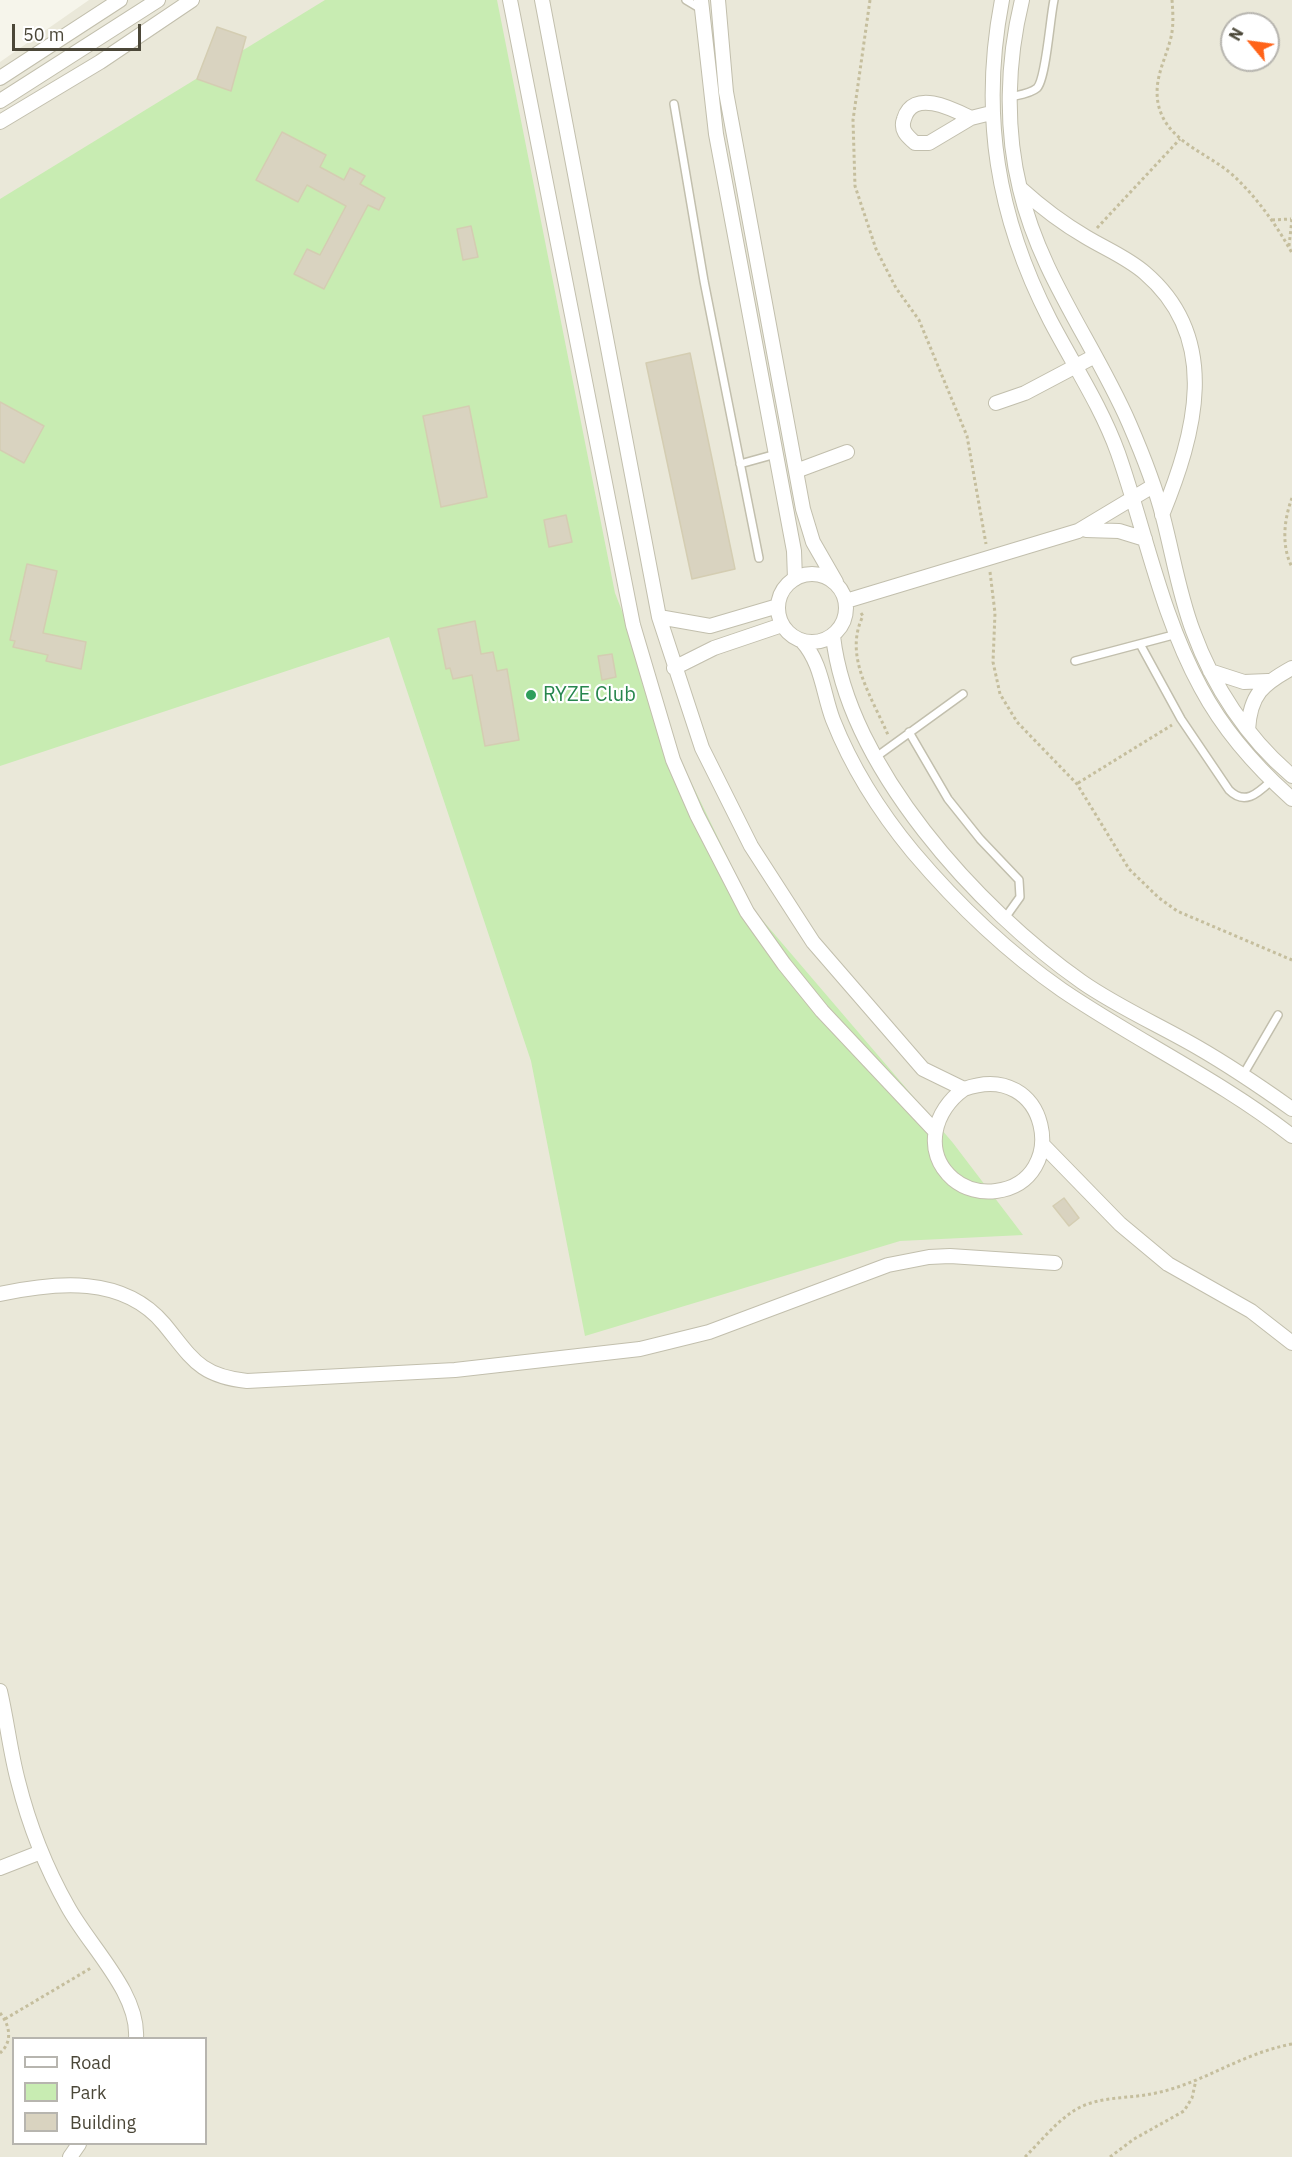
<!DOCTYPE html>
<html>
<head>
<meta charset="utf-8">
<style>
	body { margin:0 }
	#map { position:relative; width:1292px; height:2157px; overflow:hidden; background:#f6f5eb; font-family:"IBM Plex Sans",sans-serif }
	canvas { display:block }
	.legend { position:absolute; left:12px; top:2037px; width:195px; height:108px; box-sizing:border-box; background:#fff; border:2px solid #b7b5af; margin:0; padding:8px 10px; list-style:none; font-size:18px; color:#4b4738 }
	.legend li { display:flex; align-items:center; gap:12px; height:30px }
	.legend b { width:30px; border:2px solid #b7b5af }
	.north { position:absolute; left:1220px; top:12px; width:60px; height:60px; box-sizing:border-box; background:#fff; border:2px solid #b7b5af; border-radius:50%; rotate:299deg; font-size:16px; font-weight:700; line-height:24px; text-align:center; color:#4b4738 }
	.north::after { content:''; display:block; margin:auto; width:21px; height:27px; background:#ff6319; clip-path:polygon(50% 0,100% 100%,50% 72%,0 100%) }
	.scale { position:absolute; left:12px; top:24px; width:129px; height:27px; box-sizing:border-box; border:3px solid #4b4738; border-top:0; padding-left:8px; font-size:18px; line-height:21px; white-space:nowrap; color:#4b4738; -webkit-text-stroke:4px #fff; paint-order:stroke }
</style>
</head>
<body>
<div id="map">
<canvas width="1292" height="2157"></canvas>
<ul class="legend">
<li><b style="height:8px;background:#fff"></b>Road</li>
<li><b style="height:16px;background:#c8ecb2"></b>Park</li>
<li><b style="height:16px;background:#d9d3c0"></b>Building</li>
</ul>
<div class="north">N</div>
<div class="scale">50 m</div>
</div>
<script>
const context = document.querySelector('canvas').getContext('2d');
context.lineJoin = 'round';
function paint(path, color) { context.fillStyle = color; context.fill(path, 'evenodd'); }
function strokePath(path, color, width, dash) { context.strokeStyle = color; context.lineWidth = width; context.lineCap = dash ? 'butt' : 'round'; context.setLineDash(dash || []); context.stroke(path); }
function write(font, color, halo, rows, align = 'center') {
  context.font = font + ' "IBM Plex Sans",sans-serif'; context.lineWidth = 4.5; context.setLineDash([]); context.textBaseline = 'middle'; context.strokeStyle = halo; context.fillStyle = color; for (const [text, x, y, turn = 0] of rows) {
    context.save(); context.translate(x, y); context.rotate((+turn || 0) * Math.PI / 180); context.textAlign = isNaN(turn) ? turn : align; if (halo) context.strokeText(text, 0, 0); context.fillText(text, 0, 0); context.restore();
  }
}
paint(new Path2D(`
	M89,0h1203v2157h-1292v-2095zM1232,24h36v36h-36zM14,2038h192v106h-192z`), '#eae8d9');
paint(new Path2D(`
	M325,0h172l118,593 62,160 75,155 201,235 70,92 -123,6 -315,95 -54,-275 -142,-424 -389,129v-567z`), '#c8ecb2');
const building = new Path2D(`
	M217,27l29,10 -15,54 -34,-12z
	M282,132l44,23 -6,12 24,13 6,-12 15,8 -5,8 25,14 -6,12 -11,-5 -44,84 -30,-15 13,-25 13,6 26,-49 -39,-21 -9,17 -42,-22z
	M471,226l7,31 -15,3 -6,-31z
	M690,353l45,216 -43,10 -46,-216z
	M0,402l44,24 -20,37 -24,-13z
	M469,406l18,91 -46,10 -18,-91z
	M566,515l6,27 -23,5 -5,-27z
	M27,564l30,7 -14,62 43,9 -5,27 -35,-8 2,-6 -35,-8 2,-6 -5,-1z
	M475,621l6,33 12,-2 4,19 10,-2 12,71 -34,6 -13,-71 -19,4 -3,-11 -4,1 -8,-40z
	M612,654l4,23 -14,3 -4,-24z
	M1064,1198l15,20 -10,8 -16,-20z`);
paint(building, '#d9d3c0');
strokePath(building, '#d4cdb2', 1.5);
const service = new Path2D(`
	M686,0l15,9
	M1010,97c8,-2 20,-3 27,-9 9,-9 13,-70 17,-88
	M674,104l30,177 55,277
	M740,464l36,-10
	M1140,644l41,75 48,71c16,16 29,3 42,-9
	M1075,661l102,-27
	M909,732l39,67 32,40 39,41 1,17 -15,21
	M876,757l87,-63
	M1243,1075l35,-60`);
const minor = new Path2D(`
	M510,0l123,625 40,135 24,55 50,97 37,52 38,47 113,120
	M542,0l117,617 43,131 49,98 62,96 110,127 41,20c85,-31 108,92 32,102 -15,2 -31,-2 -43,-12 -31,-27 -19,-69 11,-90
	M701,0l15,134 78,417 1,28
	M718,0l8,92 77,417 10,33 23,40
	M1002,0c-22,114 -5,217 48,320 23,44 51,86 68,133 27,77 43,162 83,235 23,43 55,79 91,111
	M1022,0c-15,61 -17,128 -2,189 20,86 74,154 109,234 13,30 26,62 34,94 10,38 16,77 30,114 20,55 54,107 99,145
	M0,78l120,-78
	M0,101l158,-101
	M971,118c-18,-9 -58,-30 -67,1 -4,11 3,17 11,24h14l42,-25 20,-5
	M0,122l100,-60 92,-62
	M1020,188c21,19 42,35 66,49 20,12 42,21 59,36 77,66 50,161 17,242
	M996,403l29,-10 70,-37
	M796,471l51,-19
	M1086,530l33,1 26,8
	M778 608a34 34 0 1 1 68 0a34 34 0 1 1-68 0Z
	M846,601l232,-70 75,-45
	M659,617l51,9 68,-20
	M833,636c15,131 145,273 249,346 36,25 77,43 115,65 33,19 64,40 95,62
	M802,641c20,22 21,53 31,79 19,48 47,92 80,132 44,52 93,99 149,138 75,51 158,90 230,146
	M674,668l40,-20 68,-23
	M1210,671l34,11 24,-1
	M1248,730c2,-36 15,-46 44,-62
	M1042,1144l78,80 48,40 83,47 41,32
	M0,1294c56,-12 123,-19 164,30 28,34 35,52 83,57l208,-11 185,-21 69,-17 179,-67 41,-8 21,-1 105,7
	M0,1691c7,30 10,60 18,90 11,44 28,87 50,126 22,40 71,86 68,131
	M0,1868l41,-16
	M70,2157l9,-13`);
strokePath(service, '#c2bfad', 10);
strokePath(minor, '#c2bfad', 16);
strokePath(new Path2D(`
	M870,0l-17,120 2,66 21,63 20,39 23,32 48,116 19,108
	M1172,0c1,13 2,28 -2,41 -6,22 -16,38 -12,62 8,41 54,50 80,77 22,22 39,46 54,73
	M1272,220l19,-1
	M1097,228l83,-89
	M1289,246l3,-27
	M1292,498c-8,21 -11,48 0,69
	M990,572l5,41 -2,49 7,32 17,28 60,62 52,85 30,29 18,13 115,49
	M861,613l2,3c-20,40 9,81 25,119
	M1078,783l94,-58
	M0,2013c10,12 13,29 0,40
	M5,2019l86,-51
	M1025,2157c16,-16 31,-35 50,-47 23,-14 51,-11 76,-16 50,-9 88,-40 141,-50
	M1110,2157l24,-18 50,-28 8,-13 4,-18`), '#c5be9d', 3, [3, 3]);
strokePath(service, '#fff', 7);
strokePath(minor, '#fff', 14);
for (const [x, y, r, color] of [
	[531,695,6,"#2e9e5b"]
]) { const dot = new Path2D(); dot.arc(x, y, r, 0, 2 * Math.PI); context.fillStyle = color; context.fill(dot); strokePath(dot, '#fff', 2); }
write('20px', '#27864d', '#fff', [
	["RYZE Club",543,695]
], 'left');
</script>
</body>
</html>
